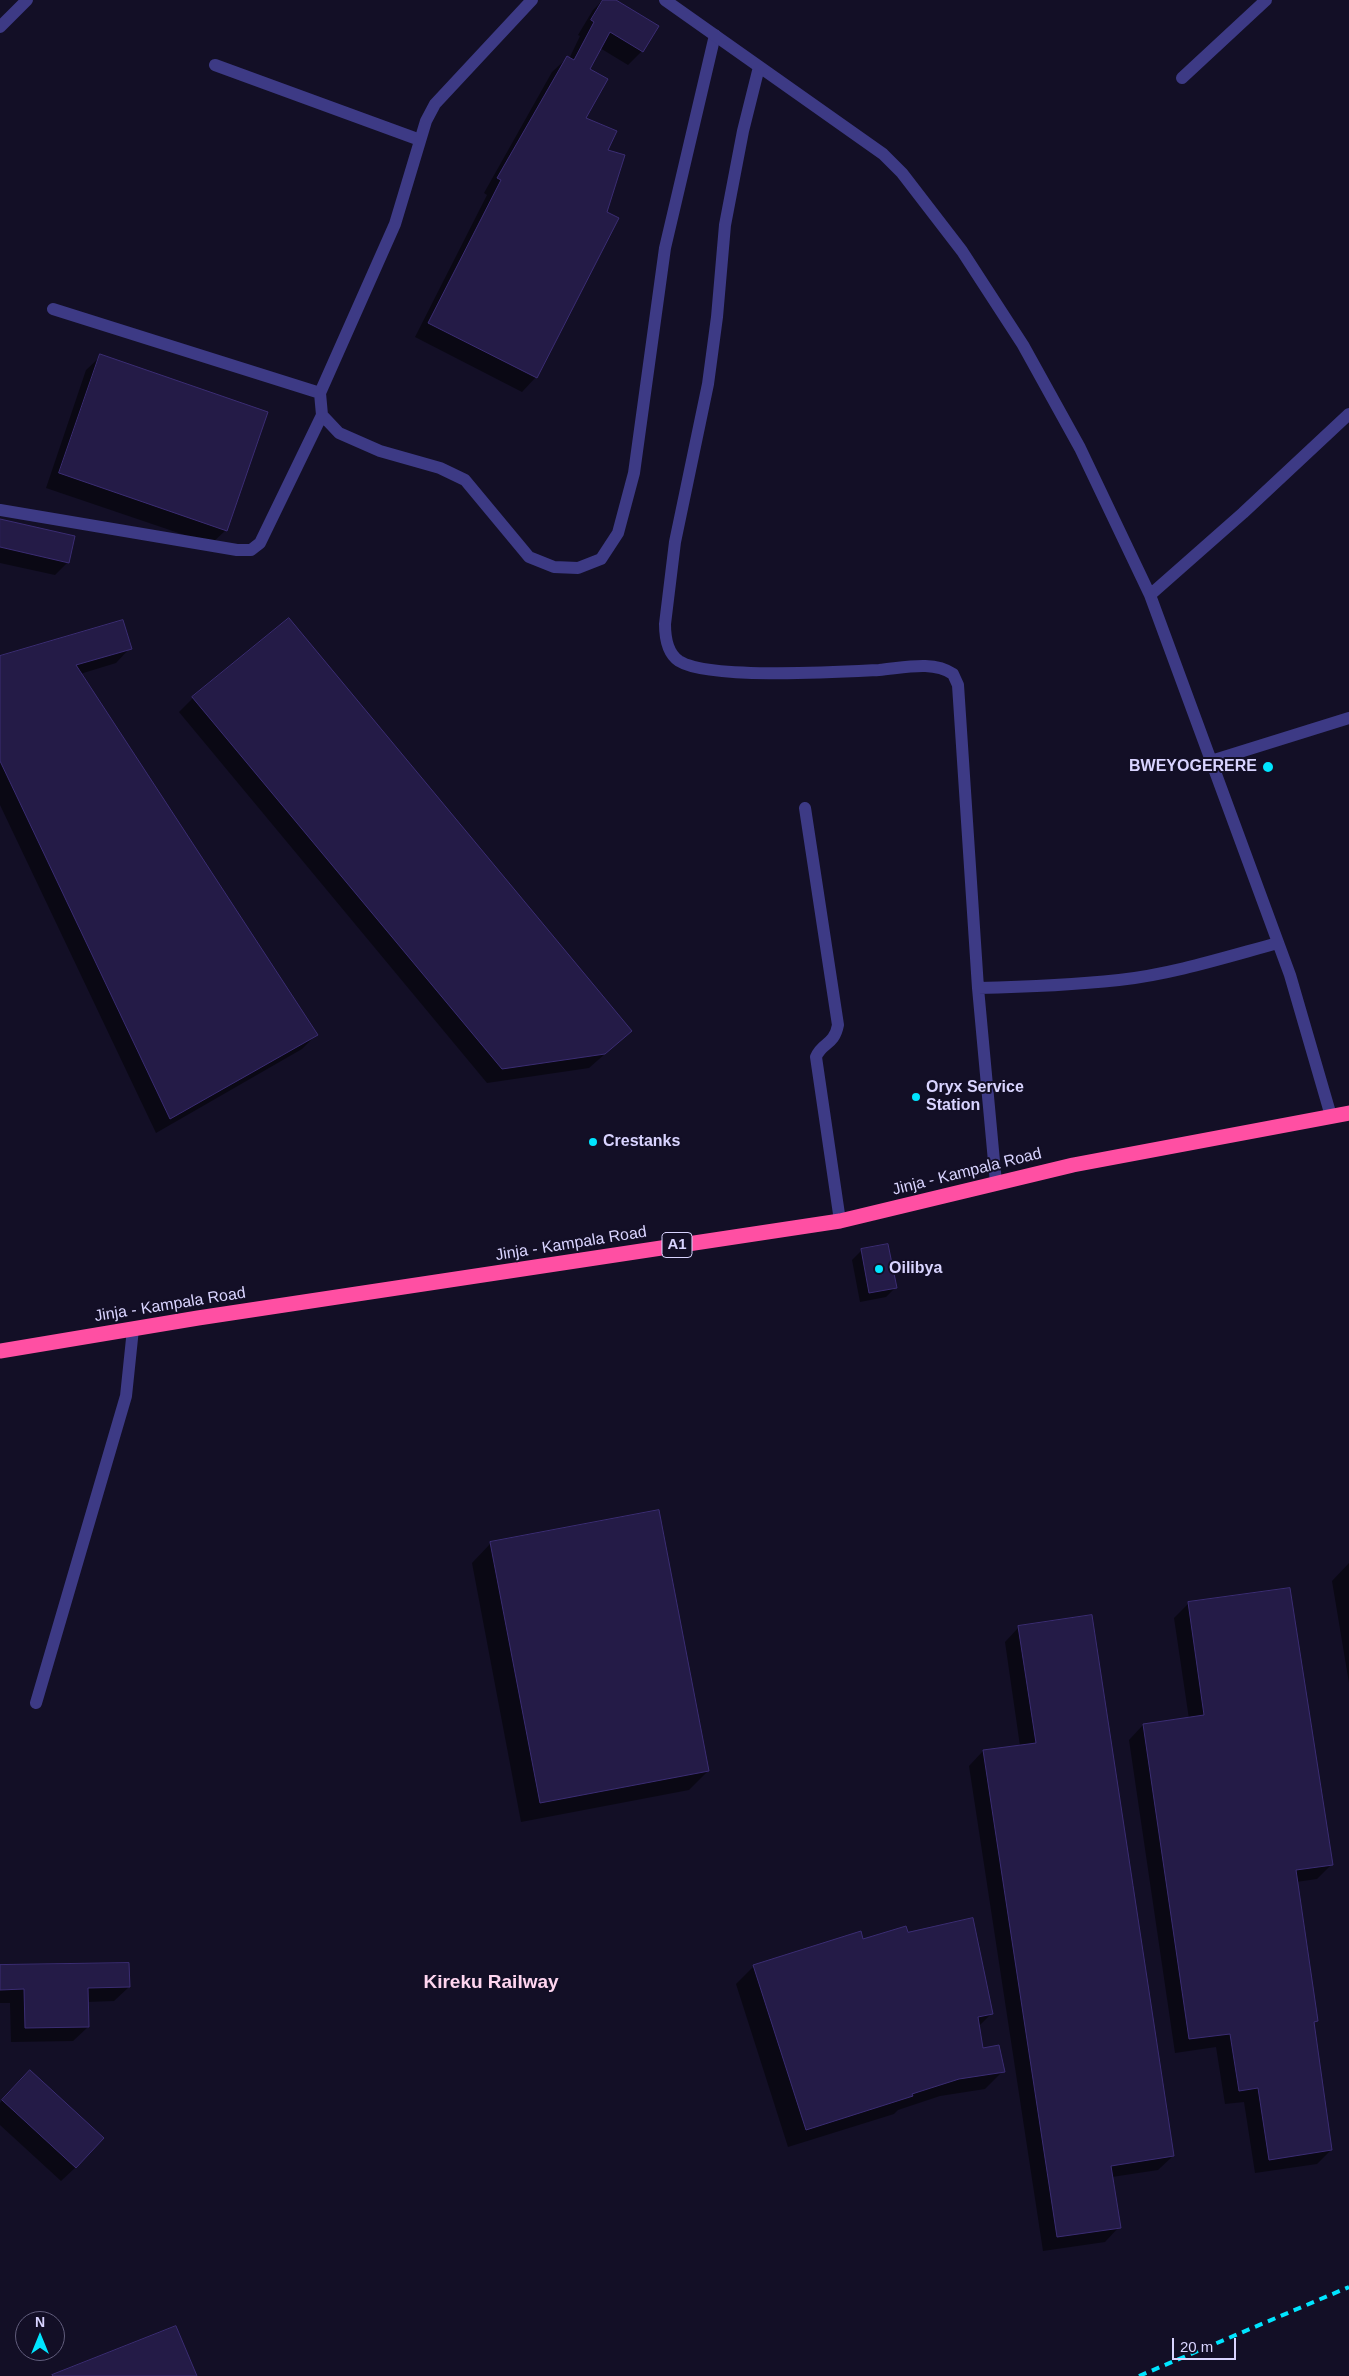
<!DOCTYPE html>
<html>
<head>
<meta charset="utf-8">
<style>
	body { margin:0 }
	#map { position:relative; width:1349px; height:2376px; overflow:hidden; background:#130f26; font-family:Helvetica,sans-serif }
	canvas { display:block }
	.north { position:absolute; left:15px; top:2311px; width:50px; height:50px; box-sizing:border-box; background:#130f26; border:1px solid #625e7d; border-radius:50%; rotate:0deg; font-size:14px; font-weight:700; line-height:20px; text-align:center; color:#d9d4ff }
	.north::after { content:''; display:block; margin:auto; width:18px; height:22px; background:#00e5ff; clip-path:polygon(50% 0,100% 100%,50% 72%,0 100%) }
	.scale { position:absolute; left:1172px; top:2338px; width:64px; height:22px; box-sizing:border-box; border:2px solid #d9d4ff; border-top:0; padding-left:6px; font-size:15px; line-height:18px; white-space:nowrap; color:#d9d4ff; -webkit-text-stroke:4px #130f26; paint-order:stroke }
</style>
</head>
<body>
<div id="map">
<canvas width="1349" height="2376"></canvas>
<div class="north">N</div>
<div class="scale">20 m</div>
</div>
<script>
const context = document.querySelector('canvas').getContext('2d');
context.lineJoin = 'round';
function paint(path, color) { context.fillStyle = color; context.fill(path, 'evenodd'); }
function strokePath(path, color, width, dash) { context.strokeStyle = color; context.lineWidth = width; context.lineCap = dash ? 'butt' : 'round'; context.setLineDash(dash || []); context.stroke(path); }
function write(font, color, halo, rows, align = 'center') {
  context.font = font + ' Helvetica,sans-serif'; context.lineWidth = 4; context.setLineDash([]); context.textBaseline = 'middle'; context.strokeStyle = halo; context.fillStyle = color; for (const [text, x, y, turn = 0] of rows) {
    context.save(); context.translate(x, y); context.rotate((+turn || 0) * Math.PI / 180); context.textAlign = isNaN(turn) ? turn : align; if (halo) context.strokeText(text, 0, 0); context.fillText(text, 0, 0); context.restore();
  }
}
paint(new Path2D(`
	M603,0h11l28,51 -14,14 -28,-17 -11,22 -5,49 23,32 -71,226 -14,15 -107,-55 72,-142 -3,-2 68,-121 15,-14 2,1 11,-23 -2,-1 15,-25z
	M101,356l125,174 -15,14 -165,-56 40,-118z
	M0,520l68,42 -13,13 -55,-12z
	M130,648l-14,15 -36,11 237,360 -15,15 -146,84 -156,-328v-147z
	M193,698l438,333 -42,37 -102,15 -308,-371z
	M862,1250l33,38 -9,9 -26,5 -8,-42z
	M491,1543l217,228 -19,19 -168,32 -49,-259z
	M1349,1563v120l-17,-102z
	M1188,1604l143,261 -14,14 -21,3 21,138 -4,4 18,126 -14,14 -62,9 -11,-71 -19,2 -9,-57 -41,6 -46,-313 14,-15 46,-6 -15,-101z
	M1019,1627l154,529 -15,14 -46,7 7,50 -14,15 -62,9 -74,-485 14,-15 37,-5 -15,-104z
	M907,1933l85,80 -14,14 4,23 21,21 -18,18 -45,7 -42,14 -4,4 -106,33 -52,-163 18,-18 108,-25z
	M0,1966l129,21 -15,14 -27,1 1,25 -15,14 -62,1 -1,-39h-10z
	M15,2086l61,81 -15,14 -61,-56v-22z`), '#0007');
const building = new Path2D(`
	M603,0h13l43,26 -16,26 -33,-20 -20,37 18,10 -22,39 31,13 -9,19 17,5 -18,57 12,6 -82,160 -109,-55 73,-143 -4,-2 70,-122 7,4 20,-38 -3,-2z
	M100,354l168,58 -41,119 -168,-58z
	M0,519l75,17 -6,27 -69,-16z
	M289,618l343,413 -27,23 -103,15 -310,-372z
	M123,620l9,29 -56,16 242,370 -148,84 -170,-358v-105z
	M888,1244l9,44 -28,5 -8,-44z
	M659,1510l50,261 -169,32 -50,-261z
	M1290,1588l43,277 -37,5 22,151 -4,1 18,128 -63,10 -11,-72 -19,3 -9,-57 -41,5 -46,-315 61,-9 -16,-113z
	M1092,1615l82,541 -63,10 10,62 -64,9 -74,-487 53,-7 -18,-117z
	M973,1918l20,96 -15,3 5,31 16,-3 6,27 -46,7 -47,15 1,2 -107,34 -53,-165 108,-34 2,8 43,-13 2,6z
	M129,1963l1,24 -42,1 1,39 -64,1 -1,-39 -24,1v-25z
	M30,2070l74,68 -28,30 -74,-68z
	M176,2326l21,50h-144l-1,-1z`);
paint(building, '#241b47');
strokePath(building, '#3b2d73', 1);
strokePath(new Path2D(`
	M215,65l205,75
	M53,309l267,84 75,-169 31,-103 9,-17 97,-104
	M320,393l2,22 17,18 41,18 60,17 25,12 64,77 25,10 24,1 23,-9 17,-26 16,-60 31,-225 50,-213
	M0,510l237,40h14l9,-7 62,-128
	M805,808l33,217c-4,21 -16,17 -22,32l24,164`), '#3d3a85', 12);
strokePath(new Path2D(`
	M665,0l218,154 19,19 60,78 61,94 57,103 70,147 140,380 41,141
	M0,27l27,-27
	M759,67l-16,64 -18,94 -8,92 -9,67 -33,158 -10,82c0,13 2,29 14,37 30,19 161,11 200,9 24,-2 54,-10 74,4l5,11 20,303c47,-1 94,-3 141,-8 54,-6 107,-23 159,-37
	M1182,78l84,-78
	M1150,595l93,-82 106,-99
	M1211,761l138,-43
	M978,988l18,195
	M36,1703l90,-307 7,-67`), '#3d3a85', 12);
strokePath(new Path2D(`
	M0,1351l198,-33 642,-97 233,-56 276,-52`), '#ff4fa3', 15);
strokePath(new Path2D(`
	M1139,2376l210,-89`), '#00e5ff', 4, [8, 6]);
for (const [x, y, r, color] of [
	[1268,767,6,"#00e5ff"],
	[916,1097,5,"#00e5ff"],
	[593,1142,5,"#00e5ff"],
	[879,1269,5,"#00e5ff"]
]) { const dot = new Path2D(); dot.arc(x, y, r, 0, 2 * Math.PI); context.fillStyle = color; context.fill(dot); strokePath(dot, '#130f26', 2); }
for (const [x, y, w] of [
	[677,1245,30]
]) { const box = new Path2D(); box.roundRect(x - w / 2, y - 12.5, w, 25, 4); context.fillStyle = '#130f26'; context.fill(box); strokePath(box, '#d9d4ff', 1); }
write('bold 15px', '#d9d4ff', null, [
	["A1",677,1245]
]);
write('bold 16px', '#d9d4ff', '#130f26', [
	["BWEYOGERERE",1257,767,"right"],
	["Oryx Service",926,1088],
	["Station",926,1106],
	["Crestanks",603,1142],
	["Oilibya",889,1269]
], 'left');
write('16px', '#d9d4ff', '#130f26', [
	["Jinja - Kampala Road",967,1172,-14],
	["Jinja - Kampala Road",571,1244,-9],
	["Jinja - Kampala Road",170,1305,-9]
]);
write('bold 19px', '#ffd6f0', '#130f26', [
	["Kireku Railway",491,1983]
]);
</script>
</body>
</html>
